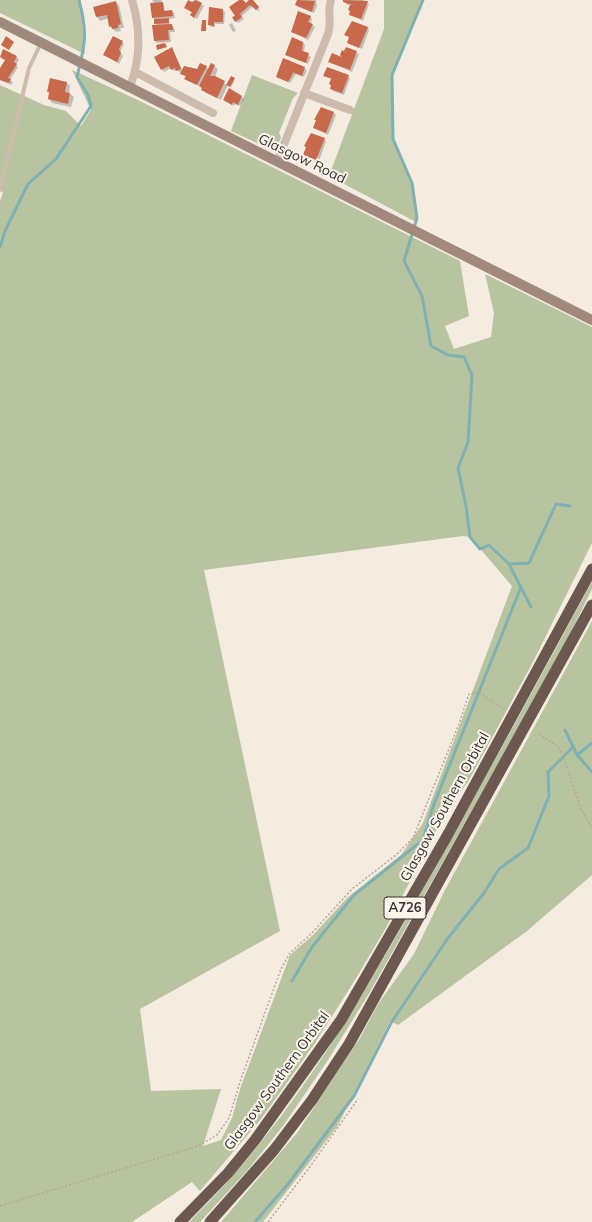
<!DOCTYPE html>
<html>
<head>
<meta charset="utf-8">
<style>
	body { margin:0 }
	canvas { display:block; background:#f4ebe1 }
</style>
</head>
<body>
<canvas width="592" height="1222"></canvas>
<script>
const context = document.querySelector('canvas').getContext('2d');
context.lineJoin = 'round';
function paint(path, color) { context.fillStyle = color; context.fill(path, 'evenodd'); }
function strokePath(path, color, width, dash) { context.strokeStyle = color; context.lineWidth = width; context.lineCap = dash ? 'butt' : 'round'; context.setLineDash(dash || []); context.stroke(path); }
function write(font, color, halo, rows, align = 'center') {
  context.font = font + ' Mulish,sans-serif'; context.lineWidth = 4; context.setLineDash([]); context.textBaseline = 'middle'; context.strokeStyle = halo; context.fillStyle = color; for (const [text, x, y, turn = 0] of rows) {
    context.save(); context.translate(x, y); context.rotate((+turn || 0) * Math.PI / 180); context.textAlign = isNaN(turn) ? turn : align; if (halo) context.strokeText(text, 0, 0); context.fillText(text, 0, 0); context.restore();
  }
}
paint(new Path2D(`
	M0,0h80l5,54 -85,-41z
	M384,0h39l-31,75 1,64 19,44 5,35 -1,4 -87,-46 55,-147z
	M72,70l68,31 320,160 9,55 -24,10 9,23 37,-12 3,-24 -9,-39 107,53v216l-59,119 -65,120 -22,29 -59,115 -32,54 -40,63 -36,51 -18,25 -61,72 -8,-9 -60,40h-132v-1021l3,-8 -3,-6v-102l44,20 22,6 15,15 10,-16zM463,536l7,1 42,49 -89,237 -22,32 -54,43 -34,37 -23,20 -50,134 -8,29 -11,22 -18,6 18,-57 -70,2 -11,-82 140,-78 -76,-361z
	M252,75l46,18 -5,5 -14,35 2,5 -7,13 -43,-20z
	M592,581v8l-27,55 -195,348 -44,71 -43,63 -36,45 -47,51h-11c105,-102 178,-233 249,-360 52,-93 104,-187 154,-281z
	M592,621v254l-65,56 -129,94 -8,-4 -53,106 -74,95h-42l76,-89 63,-95 18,-34 36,-50 31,-64z`), '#b8c4a0');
paint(new Path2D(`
	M152,0h10l-1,3 3,2 1,7 7,-1 2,2 1,5 -7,1 2,6 4,2 1,5h-5l1,10 -14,1 -2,-2 -2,-15h5l-5,-9 2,-13z
	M194,0l10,6 -7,13 -3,-2 -1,-4 -5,-3z
	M241,0l5,4 6,-4 8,10 -2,1 -5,-5 -11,10 2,3 -6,4 -2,-2v-5z
	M298,0h18l1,6 -3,7 -16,-6 -2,-2z
	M344,0h19l6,4 -6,17 -13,-7 1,-8 -5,-2z
	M115,2l4,3 5,23h-4l1,3 -5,1 -6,-6 -1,-8 -9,3 -3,-4 -3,-9z
	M223,10l2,2 -1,12h-9v3h-4l-2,-2z
	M310,16l2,3 -2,5 5,3 -7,13 -16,-8z
	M232,23l4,8 -3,1 -4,-7z
	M367,27l2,3 -7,19 -14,-6 2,-5 -5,-3z
	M122,42l2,2 -4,8 3,4 -4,8 -14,-9z
	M303,42l2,3 -1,7 7,5 -3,7 -22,-9z
	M172,48l11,23 7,-1 1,-3 6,3 9,-3 3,2 5,-3 4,3 -3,8 12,8 8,-5 -4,7 -3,-2 -7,15 -15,-7 -6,-7 -12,-5 -2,-4 -9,-7 -3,1 -3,-3 -7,4 -2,-3z
	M346,48l13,6 -7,18 -22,-10 11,-5z
	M0,57h16l3,2 -3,6 2,2 -8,13 3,2 -2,3 -11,-5v-11l6,-8z
	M304,68l3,2 -3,7 -8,-3 -6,9 -13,-6z
	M325,75l23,1 2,2 -6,17 -11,-4 -2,-3 1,-8z
	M67,83l3,3 -1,7 5,4 -3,10 -19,-4 -3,-4 1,-6 -2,-2z
	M242,97l2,2 -4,7 -5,-2 -1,2 -10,-6z
	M334,113l2,2 -8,20 -14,-7 3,-7 -2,-2z
	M324,139l2,2 -7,20 -15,-7z`), '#0003');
strokePath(new Path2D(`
	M423,0l-31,75 1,64 19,44 5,35 -13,43 18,35 9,50 17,9 16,2 8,18 -4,67 -10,26 8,38 4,31 10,12 9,-4 20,19 22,43
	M0,247l5,-16 23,-47 28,-25 35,-53 -3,-11 -11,-18c8,-33 11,-43 2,-77
	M509,564l20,-1 27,-59 14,2
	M565,730l12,25 15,17
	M577,755l15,-12
	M292,981l20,-34 42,-52 69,-55 11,-36 87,-217
	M255,1222l33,-38 66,-88 37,-73 57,-85 36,-45 15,-24 29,-21 21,-52 -1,-24 25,-25`), '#7fb0b2', 3);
paint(new Path2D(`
	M188,0l4,2 4,-2 6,3 -8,15 -4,-3 2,-3 -8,-4z
	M239,0h4l3,3 3,-3h4l6,7 -3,3 -6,-5 -10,9 2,3 -7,5 -3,-5 3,-1 -6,-9z
	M297,0l18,1 -3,11 -17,-7z
	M343,0l25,1 -7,18 -12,-4 1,-4 -2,-1 2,-5h3l-10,-3z
	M116,1l5,23 -3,1v3l-6,1 -1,-3 -2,1 -2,-12 -11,2 -3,-10z
	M163,2l1,9 8,-1 1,6 -21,2 -2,-15z
	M209,7l14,2v13h-9v4l-6,-1z
	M298,11l13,5 -3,6 5,2 -7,14 -15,-6z
	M169,18v5l-15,1v-5z
	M202,20h4v11h-5z
	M352,21l16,6 -9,21 -12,-5 2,-6 -5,-2z
	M172,24l1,6h-5l1,10 -15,1 -2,-16z
	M6,36l8,6 -5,8 -8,-5z
	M113,36l10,5 -4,8 2,4 -4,9 -14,-7z
	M292,37l11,5 -1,9 7,2 -3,10 -21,-8z
	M165,43l2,4 -10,3 -1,-5z
	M172,47l9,22 -5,2 -1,-3 -4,2 -2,-4 -8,4 -7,-13z
	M346,47l11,4 -7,19 -22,-8 4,-9 10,4 -2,-2 2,-5 2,1z
	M3,49l14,7 -3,6 3,2 -9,14 3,1 -2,4 -9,-3v-12l5,-8 -5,-3z
	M283,58l22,9 -3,9 -10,-4 1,1 -5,9 -12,-5z
	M200,63l7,3 -10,19 -13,-6 2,-3 -6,-2 4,-8 13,3z
	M211,63l4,2 -5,11h5l10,5 -8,17 -16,-8 1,-2 -3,-2z
	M327,67l22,8 -7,18 -12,-4 1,-4 -2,-1 2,-5h2l-10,-3z
	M231,76l4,2 -5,9 -4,-2z
	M50,78l17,4 -2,10 5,1 -2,11 -20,-5 1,-7h-2z
	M229,88l13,8 -4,9 -5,-3 -1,3 -9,-5z
	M321,107l13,5 -8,21 -13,-5 3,-8h-2z
	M311,133l14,5 -9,22 -13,-5 3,-8 -2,-1z`), '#c8694b');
strokePath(new Path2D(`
	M539,734l18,12 5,7 19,56 11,19
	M0,1206l198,-60 19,-11 12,-17 12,-39 25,-69 15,-41 9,-16 21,-19 41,-45 44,-34 17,-17 46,-114 10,-30 9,-2 27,18
	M268,1222l41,-54 49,-69`), '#b9a596', 1.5, [2, 2]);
strokePath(new Path2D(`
	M0,190l29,-122 12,-25`), '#cdbbac', 4);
strokePath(new Path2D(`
	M135,72l78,41
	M130,87c11,-29 11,-57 2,-87
	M304,93l46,17
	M277,162l51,-128c4,-12 -1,-22 3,-34`), '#cdbbac', 8);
strokePath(new Path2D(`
	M0,22l592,298`), '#a18a7d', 10);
strokePath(new Path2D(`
	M180,1222l48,-49 27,-33 86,-120 106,-184 145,-267
	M210,1222l64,-72 38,-50 37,-56 243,-439`), '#6c584f', 11);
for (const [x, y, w] of [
	[405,908,42]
]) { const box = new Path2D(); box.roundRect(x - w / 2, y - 11, w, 22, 3); context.fillStyle = '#fbf5ee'; context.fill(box); strokePath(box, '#3b302b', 1); }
write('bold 13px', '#3b302b', null, [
	["A726",405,908]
]);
write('14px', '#3b302b', '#fbf5ee', [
	["Glasgow Road",302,159,26],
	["Glasgow Southern Orbital",445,807,-61],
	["Glasgow Southern Orbital",277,1081,-54]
]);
</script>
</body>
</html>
